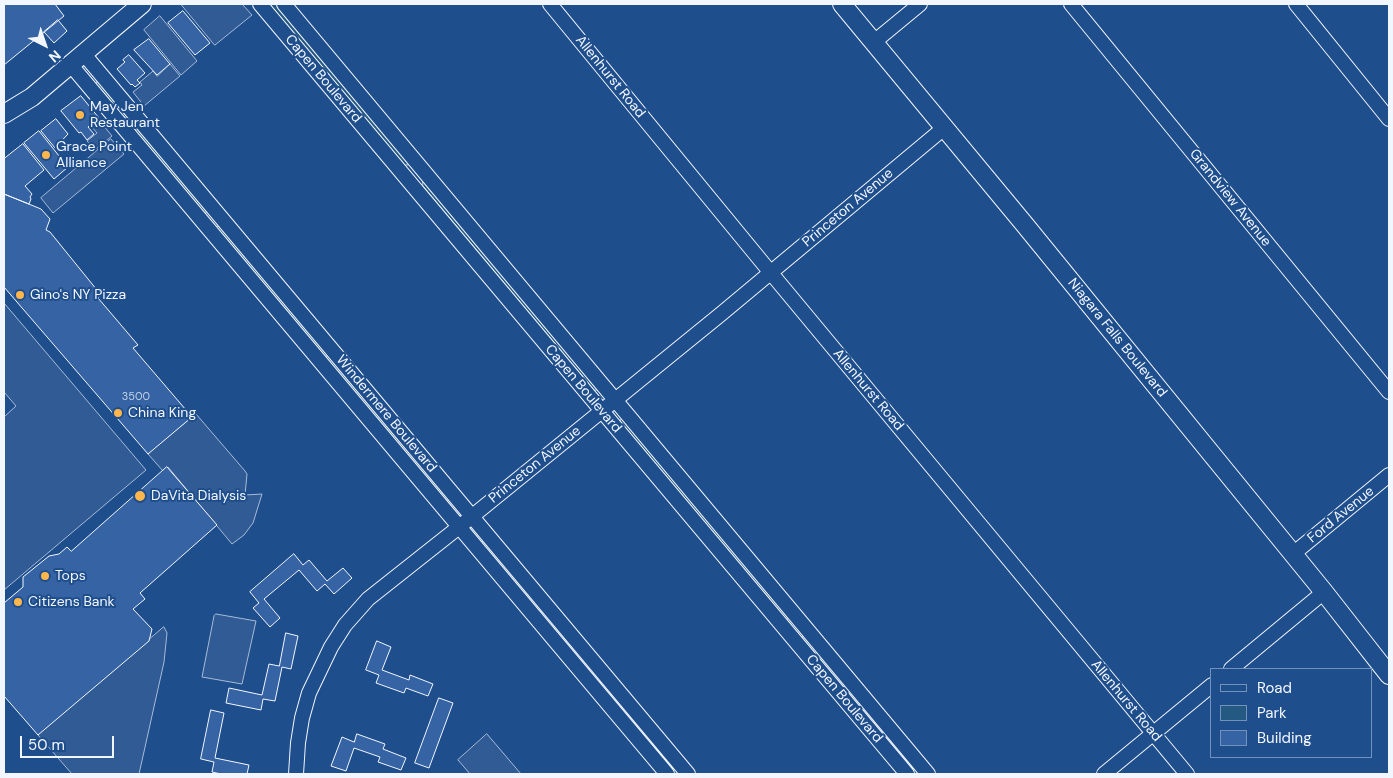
<!DOCTYPE html>
<html>
<head>
<meta charset="utf-8">
<style>
	body { margin:0 }
	#map { position:relative; width:1393px; height:778px; overflow:hidden; background:#1f4e8c; font-family:"DM Sans",sans-serif }
	canvas { display:block }
	.frame { position:absolute; inset:0; border:5px solid #f2f6ff; pointer-events:none }
	.legend { position:absolute; left:1210px; top:668px; width:162px; height:90px; box-sizing:border-box; background:#1f4e8c; border:1px solid #7391ba; margin:0; padding:6px 9px; list-style:none; font-size:15px; color:#f2f6ff }
	.legend li { display:flex; align-items:center; gap:10px; height:25px }
	.legend b { width:25px; border:1px solid #7391ba }
	.north { position:absolute; left:20px; top:20px; width:50px; height:50px; -webkit-text-stroke:4px #1f4e8c; paint-order:stroke; rotate:139deg; font-size:14px; font-weight:700; line-height:20px; text-align:center; color:#f2f6ff }
	.north::after { content:''; display:block; margin:auto; width:18px; height:22px; background:#f2f6ff; clip-path:polygon(50% 0,100% 100%,50% 72%,0 100%) }
	.scale { position:absolute; left:20px; top:736px; width:94px; height:22px; box-sizing:border-box; border:2px solid #f2f6ff; border-top:0; padding-left:6px; font-size:15px; line-height:18px; white-space:nowrap; color:#f2f6ff; -webkit-text-stroke:4px #1f4e8c; paint-order:stroke }
</style>
</head>
<body>
<div id="map">
<canvas width="1393" height="778"></canvas>
<div class="frame"></div>
<ul class="legend">
<li><b style="height:6px;background:#1f4e8c"></b>Road</li>
<li><b style="height:14px;background:#245a82"></b>Park</li>
<li><b style="height:14px;background:#3563a3"></b>Building</li>
</ul>
<div class="north">N</div>
<div class="scale">50 m</div>
</div>
<script>
const context = document.querySelector('canvas').getContext('2d');
context.lineJoin = 'round';
function paint(path, color) { context.fillStyle = color; context.fill(path, 'evenodd'); }
function strokePath(path, color, width, dash) { context.strokeStyle = color; context.lineWidth = width; context.lineCap = dash ? 'butt' : 'round'; context.setLineDash(dash || []); context.stroke(path); }
function write(font, color, halo, rows, align = 'center') {
  context.font = font + ' "DM Sans",sans-serif'; context.lineWidth = 4; context.setLineDash([]); context.textBaseline = 'middle'; context.strokeStyle = halo; context.fillStyle = color; for (const [text, x, y, turn = 0] of rows) {
    context.save(); context.translate(x, y); context.rotate((+turn || 0) * Math.PI / 180); context.textAlign = isNaN(turn) ? turn : align; if (halo) context.strokeText(text, 0, 0); context.fillText(text, 0, 0); context.restore();
  }
}
const green = new Path2D(`
	M270,4h6l133,158 -1,3h-3z
	M97,82h2l109,129 -4,3 -108,-129z
	M423,182h2l173,207 -1,1h-3l-171,-204z
	M218,226h2l108,129 -3,3 -109,-129z
	M341,370l108,128 -1,3 -3,1 -108,-129z
	M622,418l167,199 -1,2h-3l-165,-197z
	M484,541l105,126 -1,2 -2,1 -106,-126z
	M804,635l117,139h-6l-113,-135z
	M602,682l79,92h-10l-73,-89z`);
paint(green, '#245a82');
strokePath(green, '#a8bbd7', 1);
const parking = new Path2D(`
	M181,4h61l10,11 -37,30z
	M160,16l37,45 -16,14 -37,-45z
	M170,64l10,12 -36,30 -11,-14 9,-7 -2,-3 13,-11 4,5z
	M99,120l13,16 -17,14 -8,-9 10,-8 -6,-7z
	M111,139l13,15 -71,59 -12,-15z
	M4,303l142,167 -142,120v-173l12,-11 -12,-14z
	M196,414l49,57 2,3 -2,21 17,-1 -9,29 -9,12 -12,9 -64,-77 -5,4 -15,-17z
	M216,614l40,7 -14,63 -40,-7 12,-61z
	M164,627l3,6 -3,29 -25,112h-67l-34,-39z
	M487,734l34,40h-51l-12,-14z`);
paint(parking, '#305b95');
strokePath(parking, '#a8bbd7', 1);
const building = new Path2D(`
	M4,4h51l9,12 -60,49z
	M183,11l27,32 -15,12 -27,-32z
	M58,20l9,11 -13,12 -10,-11z
	M149,39l21,25 -13,11 -23,-25z
	M129,55l16,18 -8,7 3,3 -5,4 -3,-3 -1,1 -14,-16 8,-7 -2,-2z
	M81,96l18,22 -11,9 6,7 -7,6 -6,-8 -2,1 -18,-22z
	M56,119l12,15 -13,14 -14,-17z
	M39,131l29,36 -14,12 -30,-36z
	M23,144l21,26 -19,16 7,8 -2,3 1,2 -2,5 -25,-10v-35z
	M4,194l37,15 9,10 -4,11 4,2 51,63 -3,3 40,47 -5,3 59,69 -44,37 -144,-167z
	M167,467l50,58 -77,68 5,6 -12,10 19,20 -3,12 -111,94 -34,-39v-93l19,-16v-10l26,-21 10,-2 8,-7 4,4z
	M294,554l9,11 6,-5 18,21 16,-13 9,10 -18,16 -9,-10 -8,7 -18,-21 -35,29 16,19 -10,9 -17,-19 6,-5 -9,-11z
	M286,633l12,3 -7,33 -9,-2 -7,34 -12,-2 -2,11 -35,-7 3,-15 33,7 7,-31 10,2z
	M377,641l14,6 -9,23 27,10 1,-5 23,9 -5,12 -22,-8 -2,5 -28,-10 3,-8 -13,-5z
	M439,698l14,5 -24,65 -14,-5z
	M211,710l13,3 -9,45 34,7 -2,9h-26l-9,-2 2,-10 -13,-3z
	M357,734l28,10 -2,5 23,9 -5,12 -23,-8 2,-5 -26,-9 -8,23 -15,-5 11,-29 12,5z`);
paint(building, '#3563a3');
strokePath(building, '#f2f6ff', 1);
const minor = new Path2D(`
	M260,4l647,770
	M284,4l644,770
	M550,4l221,269 416,501
	M1071,4l318,388
	M1296,4l93,115
	M874,42l46,-38
	M83,53l605,721
	M70,64l597,710
	M1293,554l96,-79
	M1231,669l93,-77
	M296,774l2,-31 4,-25 7,-25 22,-46 14,-22 23,-26 91,-72 262,-213 223,-186
	M1104,774l108,-89`);
const major = new Path2D(`
	M842,4l183,221 299,367 65,83
	M4,114l28,-17 110,-93`);
strokePath(minor, '#f2f6ff', 16);
strokePath(major, '#f2f6ff', 20);
strokePath(minor, '#1f4e8c', 14);
strokePath(major, '#1f4e8c', 18);
for (const [x, y, r, color] of [
	[80,115,5,"#ffb74d"],
	[46,155,5,"#ffb74d"],
	[20,295,5,"#ffb74d"],
	[118,413,5,"#ffb74d"],
	[140,496,6,"#ffb74d"],
	[45,576,5,"#ffb74d"],
	[18,602,5,"#ffb74d"]
]) { const dot = new Path2D(); dot.arc(x, y, r, 0, 2 * Math.PI); context.fillStyle = color; context.fill(dot); strokePath(dot, '#1f4e8c', 2); }
write('11px', '#c3d1e8', null, [
	["3500",136,397]
]);
write('14px', '#f2f6ff', '#1f4e8c', [
	["Allenhurst Road",610,77,51],
	["Capen Boulevard",323,79,50],
	["Grandview Avenue",1230,198,51],
	["Princeton Avenue",848,208,-40],
	["Niagara Falls Boulevard",1117,338,51],
	["Capen Boulevard",583,389,50],
	["Allenhurst Road",868,390,50],
	["Windermere Boulevard",386,414,50],
	["Princeton Avenue",535,465,-39],
	["Ford Avenue",1341,515,-39],
	["Capen Boulevard",844,699,50],
	["Allenhurst Road",1126,701,50]
]);
write('14px', '#f2f6ff', '#1f4e8c', [
	["May Jen",90,107],
	["Restaurant",90,123],
	["Grace Point",56,147],
	["Alliance",56,163],
	["Gino's NY Pizza",30,295],
	["China King",128,413],
	["DaVita Dialysis",151,496],
	["Tops",55,576],
	["Citizens Bank",28,602]
], 'left');
</script>
</body>
</html>
